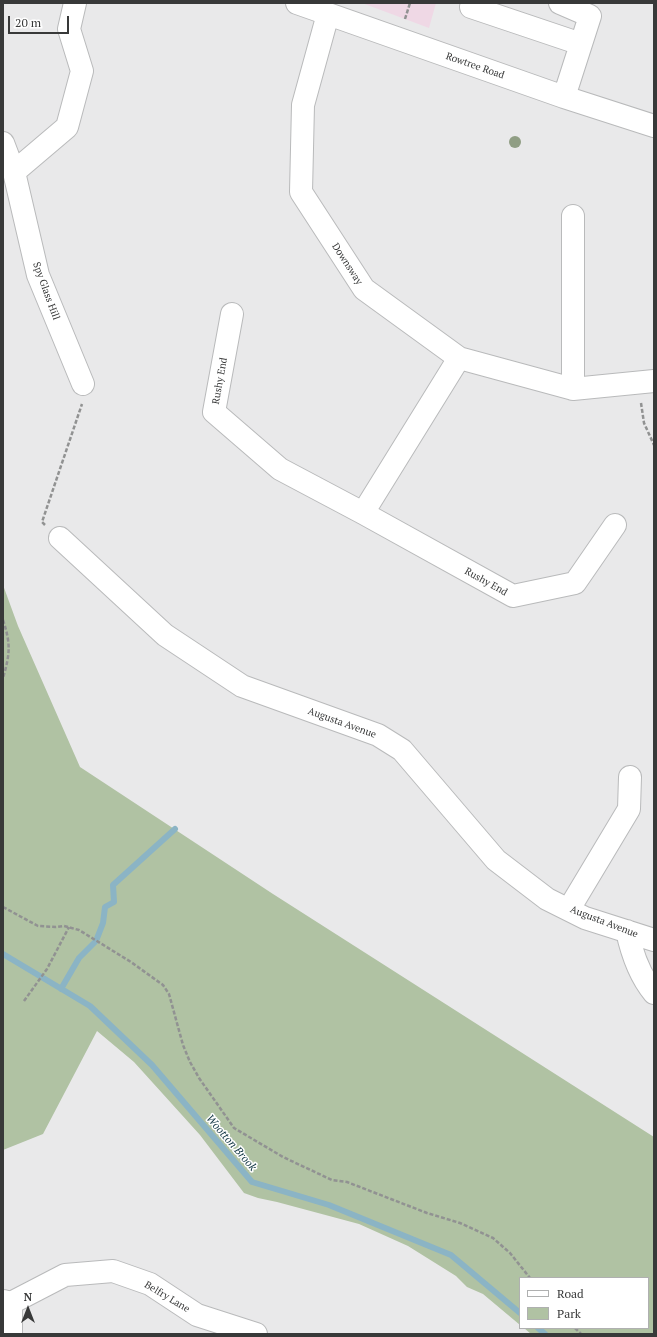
<!DOCTYPE html>
<html>
<head>
<meta charset="utf-8">
<style>
	body { margin:0 }
	#map { position:relative; width:657px; height:1337px; overflow:hidden; background:#e9e9ea; font-family:"PT Serif",serif }
	canvas { display:block }
	.frame { position:absolute; inset:0; border:4px solid #383939; pointer-events:none }
	.legend { position:absolute; left:519px; top:1277px; width:130px; height:52px; box-sizing:border-box; background:#fff; border:1px solid #afb0b0; margin:0; padding:5px 7px; list-style:none; font-size:12px; color:#383939 }
	.legend li { display:flex; align-items:center; gap:8px; height:20px }
	.legend b { width:20px; border:1px solid #afb0b0 }
	.north { position:absolute; left:8px; top:1289px; width:40px; height:40px; -webkit-text-stroke:3px #fff; paint-order:stroke; rotate:0deg; font-size:11px; font-weight:700; line-height:16px; text-align:center; color:#383939 }
	.north::after { content:''; display:block; margin:auto; width:14px; height:18px; background:#383939; clip-path:polygon(50% 0,100% 100%,50% 72%,0 100%) }
	.scale { position:absolute; left:8px; top:16px; width:61px; height:18px; box-sizing:border-box; border:2px solid #383939; border-top:0; padding-left:5px; font-size:12px; line-height:14px; white-space:nowrap; color:#383939; -webkit-text-stroke:3px #fff; paint-order:stroke }
</style>
</head>
<body>
<div id="map">
<canvas width="657" height="1337"></canvas>
<div class="frame"></div>
<ul class="legend">
<li><b style="height:5px;background:#fff"></b>Road</li>
<li><b style="height:11px;background:#b0c2a3"></b>Park</li>
</ul>
<div class="north">N</div>
<div class="scale">20 m</div>
</div>
<script>
const context = document.querySelector('canvas').getContext('2d');
context.lineJoin = 'round';
function paint(path, color) { context.fillStyle = color; context.fill(path, 'evenodd'); }
function strokePath(path, color, width, dash) { context.strokeStyle = color; context.lineWidth = width; context.lineCap = dash ? 'butt' : 'round'; context.setLineDash(dash || []); context.stroke(path); }
function write(font, color, halo, rows, align = 'center') {
  context.font = font + ' "PT Serif",serif'; context.lineWidth = 3; context.setLineDash([]); context.textBaseline = 'middle'; context.strokeStyle = halo; context.fillStyle = color; for (const [text, x, y, turn = 0] of rows) {
    context.save(); context.translate(x, y); context.rotate((+turn || 0) * Math.PI / 180); context.textAlign = isNaN(turn) ? turn : align; if (halo) context.strokeText(text, 0, 0); context.fillText(text, 0, 0); context.restore();
  }
}
paint(new Path2D(`
	M362,3h74l-7,25z`), '#efd8e5');
paint(new Path2D(`
	M3,585l15,41 62,141 193,127 381,243v197h-123l-7,-6h124v-50h-128v47l-37,-31 -16,-7 -11,-11 -48,-30 -49,-22 -82,-22 -19,-4 -14,-5 -44,-58 -66,-73 -37,-31 -54,103 -40,16z`), '#b0c2a3');
strokePath(new Path2D(`
	M3,954l87,52 62,59 100,117 77,23 122,50 69,58
	M61,989l18,-31 17,-17 7,-18 2,-16 9,-5 -1,-17 62,-56
	M538,1328l7,6`), '#8bb4c5', 6);
const minor = new Path2D(`
	M297,3l267,94 90,29
	M560,3l30,13 -26,81
	M471,7l110,37
	M328,14l-25,91 -2,87 63,97 95,69 114,31 81,-8
	M3,143l11,29 24,103 45,109
	M14,172l53,-45 15,-56 -13,-42 6,-26
	M573,216v173
	M232,314l-18,98 66,57 83,44 150,83 62,-13 40,-58
	M363,513l96,-155
	M60,538l105,97 77,51 136,49 24,15 94,110 51,39 38,19 69,22
	M569,909l60,-100 1,-32
	M627,931c5,23 12,44 27,62
	M3,1301l8,2v31
	M11,1303l54,-28 48,-4 37,13 47,31 59,19`);
strokePath(minor, '#b9babb', 24);
strokePath(new Path2D(`
	M405,19l5,-16
	M641,403l3,20 10,22
	M45,525l-3,-3 40,-118
	M3,620c8,24 7,34 0,58
	M3,907l35,19 18,1 8,-1 15,4 52,32 32,23 6,9 14,51 7,17 9,16 35,50 49,29 49,23 15,2 80,31 33,10 33,15 17,15 20,25
	M24,1001l23,-32 22,-42
	M575,1328l6,6`), '#919292', 2.5, [4, 2]);
strokePath(minor, '#fff', 22);
context.fillStyle = '#909e84';
for (const [x, y] of [
	[515,142]
]) { context.beginPath(); context.arc(x, y, 6, 0, 2 * Math.PI); context.fill(); }
write('10px', '#383939', '#fff', [
	["Rowtree Road",475,66,19],
	["Downsway",347,264,57],
	["Spy Glass Hill",46,291,70],
	["Rushy End",220,381,-80],
	["Rushy End",486,582,29],
	["Augusta Avenue",342,723,20],
	["Augusta Avenue",604,922,21],
	["Belfry Lane",167,1297,31]
]);
write('italic 11px', '#0d3240', '#fff', [
	["Wootton Brook",231,1143,49]
]);
</script>
</body>
</html>
